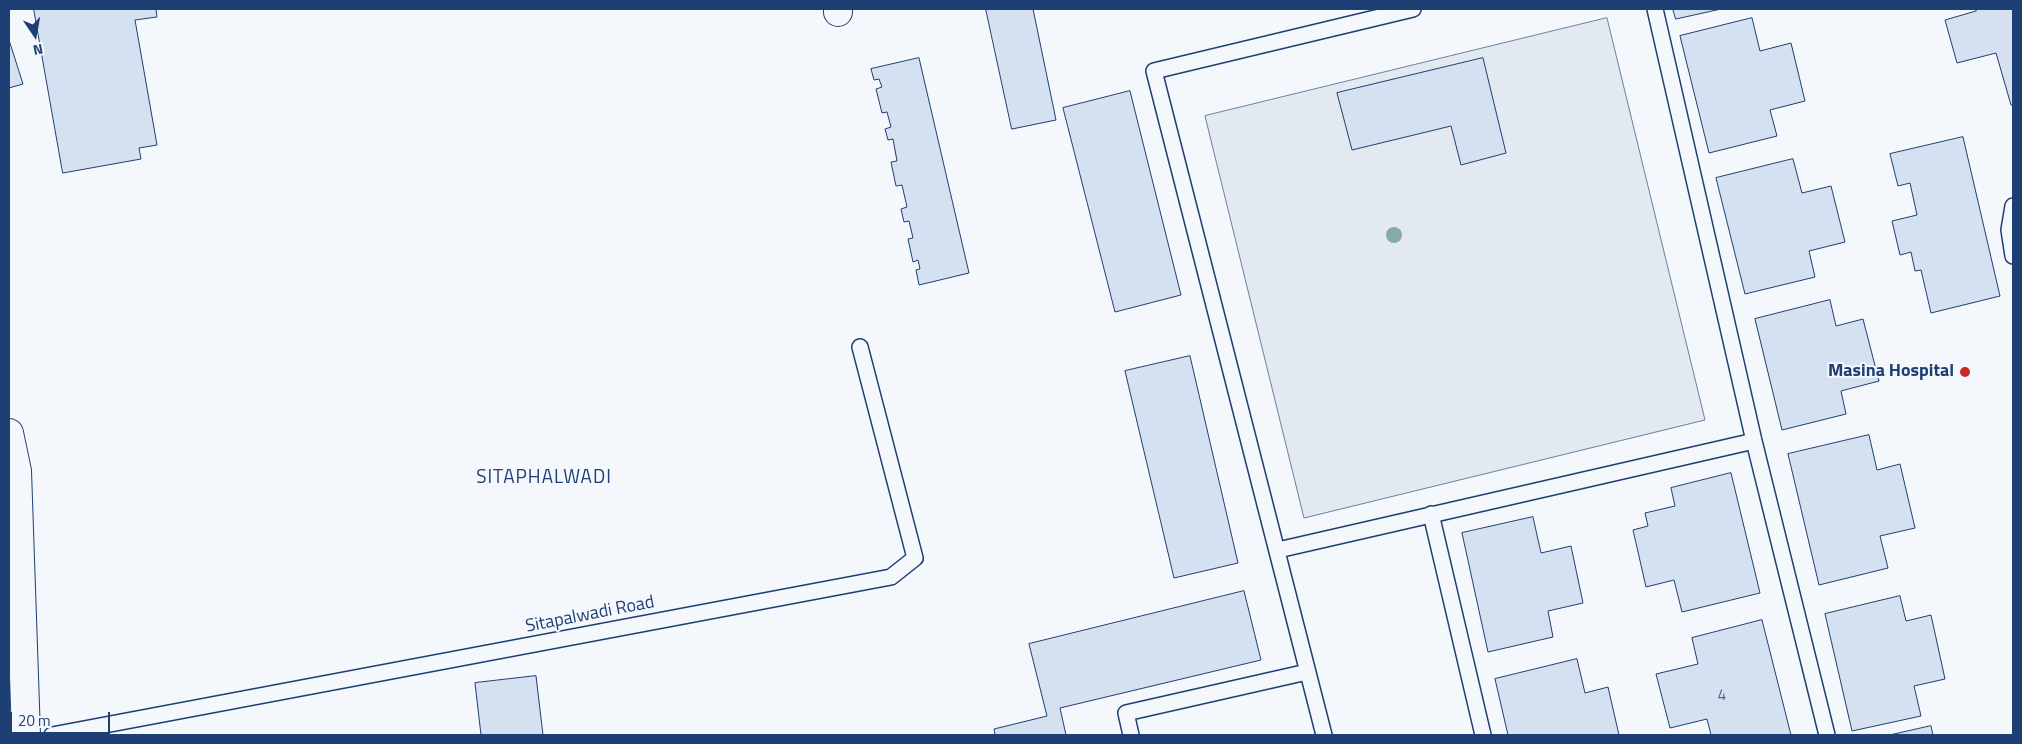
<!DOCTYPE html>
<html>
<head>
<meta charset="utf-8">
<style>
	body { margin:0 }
	#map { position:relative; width:2022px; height:744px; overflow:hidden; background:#f4f7fb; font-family:"Titillium Web",sans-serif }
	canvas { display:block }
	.frame { position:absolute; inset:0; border:10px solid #1d3f73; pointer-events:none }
	.north { position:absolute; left:10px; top:10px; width:50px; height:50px; -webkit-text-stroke:4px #f4f7fb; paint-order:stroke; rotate:168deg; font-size:14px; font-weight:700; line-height:20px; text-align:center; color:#1d3f73 }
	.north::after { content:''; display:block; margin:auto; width:18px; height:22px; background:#1d3f73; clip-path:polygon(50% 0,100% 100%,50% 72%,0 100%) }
	.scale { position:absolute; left:10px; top:712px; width:100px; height:22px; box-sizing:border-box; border:2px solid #1d3f73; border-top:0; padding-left:6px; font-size:15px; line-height:18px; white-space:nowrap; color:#1d3f73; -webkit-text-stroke:4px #f4f7fb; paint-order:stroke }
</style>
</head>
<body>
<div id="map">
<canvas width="2022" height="744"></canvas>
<div class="frame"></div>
<div class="north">N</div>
<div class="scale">20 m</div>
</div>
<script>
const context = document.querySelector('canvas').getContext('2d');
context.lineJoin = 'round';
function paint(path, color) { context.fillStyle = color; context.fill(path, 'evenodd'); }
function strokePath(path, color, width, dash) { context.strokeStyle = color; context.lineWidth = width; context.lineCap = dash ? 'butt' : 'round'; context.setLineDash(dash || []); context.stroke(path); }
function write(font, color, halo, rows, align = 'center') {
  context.font = font + ' "Titillium Web",sans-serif'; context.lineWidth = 4; context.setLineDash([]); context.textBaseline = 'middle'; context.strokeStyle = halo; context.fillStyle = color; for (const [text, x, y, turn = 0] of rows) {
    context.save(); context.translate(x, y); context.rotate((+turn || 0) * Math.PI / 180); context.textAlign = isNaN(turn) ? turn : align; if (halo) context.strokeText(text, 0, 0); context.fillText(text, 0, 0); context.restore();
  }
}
const green = new Path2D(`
	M1607,18l98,402 -401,98 -99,-402z`);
paint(green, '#e3e9f0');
strokePath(green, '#687fa3', 1);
const building = new Path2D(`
	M34,9h122l1,8 -22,3 22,125 -18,3 2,11 -78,14z
	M986,9h47l23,111 -44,9z
	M1673,9h48l-45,10z
	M1975,9h38v96h-2l-15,-52 -39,10 -12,-43 31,-9z
	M1752,18l8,33 31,-8 14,58 -35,9 7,26 -68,17 -29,-117z
	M9,40l14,44 -14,4z
	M919,58l50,215 -50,12 -3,-15 4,-1 -2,-9 -5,2 -5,-23 5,-1 -4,-17 -5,1 -3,-13 6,-2 -5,-22 -6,1 -5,-24 6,-1 -4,-22 -5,1 -3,-11 6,-2 -4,-15 -5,1 -6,-24 6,-2 -3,-8 -5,1 -3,-11z
	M1483,58l23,95 -45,12 -10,-39 -99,24 -15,-57z
	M1130,91l51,204 -66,17 -52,-204z
	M1963,137l37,159 -69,17 -10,-43 -6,1 -4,-19 -11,3 -8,-34 25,-6 -7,-32 -12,3 -8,-32z
	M1793,159l9,34 29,-7 14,56 -36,9 6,26 -70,17 -29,-116z
	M1830,300l6,26 27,-7 16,62 -38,10 5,23 -64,16 -27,-111z
	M1190,356l48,207 -64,15 -49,-207z
	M1869,435l8,35 23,-6 15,64 -35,8 8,32 -69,17 -31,-131z
	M1731,473l29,120 -78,19 -8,-32 -28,7 -13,-57 15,-4 -3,-13 30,-7 -4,-18z
	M1533,517l8,36 30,-7 12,57 -35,8 5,26 -65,15 -26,-119z
	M1244,591l17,69 -201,48 6,27h-71l-1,-6 53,-13 -18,-72z
	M1900,596l6,25 25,-6 14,64 -31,7 7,30 -69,15 -27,-117z
	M1762,620l29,115h-80l-4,-16 -37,9 -14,-54 42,-10 -6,-26z
	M1577,659l8,34 23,-6 11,48h-111l-13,-56z
	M536,676l7,59h-62l-6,-52z
	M1931,726l2,9h-43z`);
paint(building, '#d5e0f0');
strokePath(building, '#1d3f73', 1);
const lane = new Path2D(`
	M1655,9l99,432 73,294
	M2013,206l-4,24 4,26
	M1431,514l52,221
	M1278,550l476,-109
	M52,735l839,-158 24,-19 -55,-211
	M1131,735l-5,-22 181,-41
	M1324,735l-170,-664 259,-62`);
const street = new Path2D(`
	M838,12v-3`);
const secondary = new Path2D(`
	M9,433l8,38 9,264`);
strokePath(lane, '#1d3f73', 18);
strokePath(street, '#1d3f73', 30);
strokePath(secondary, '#1d3f73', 30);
strokePath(lane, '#f4f7fb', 15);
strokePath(street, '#f4f7fb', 28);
strokePath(secondary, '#f4f7fb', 28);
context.fillStyle = '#86aba6';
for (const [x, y] of [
	[1394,235]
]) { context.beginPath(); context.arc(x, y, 8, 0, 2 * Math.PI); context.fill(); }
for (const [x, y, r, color] of [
	[1965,372,6,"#c62828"]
]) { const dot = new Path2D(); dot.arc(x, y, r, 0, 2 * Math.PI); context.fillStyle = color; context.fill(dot); strokePath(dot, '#f4f7fb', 2); }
write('15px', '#4b6792', null, [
	["4",1722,696]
]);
write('bold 18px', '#1d3f73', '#f4f7fb', [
	["Masina Hospital",1954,372]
], 'right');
write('18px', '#1d3f73', '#f4f7fb', [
	["Sitapalwadi Road",590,615,-11]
]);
context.letterSpacing = '1px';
write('19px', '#1d3f73', '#f4f7fb', [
	["SITAPHALWADI",544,478]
]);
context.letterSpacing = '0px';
</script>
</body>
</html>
